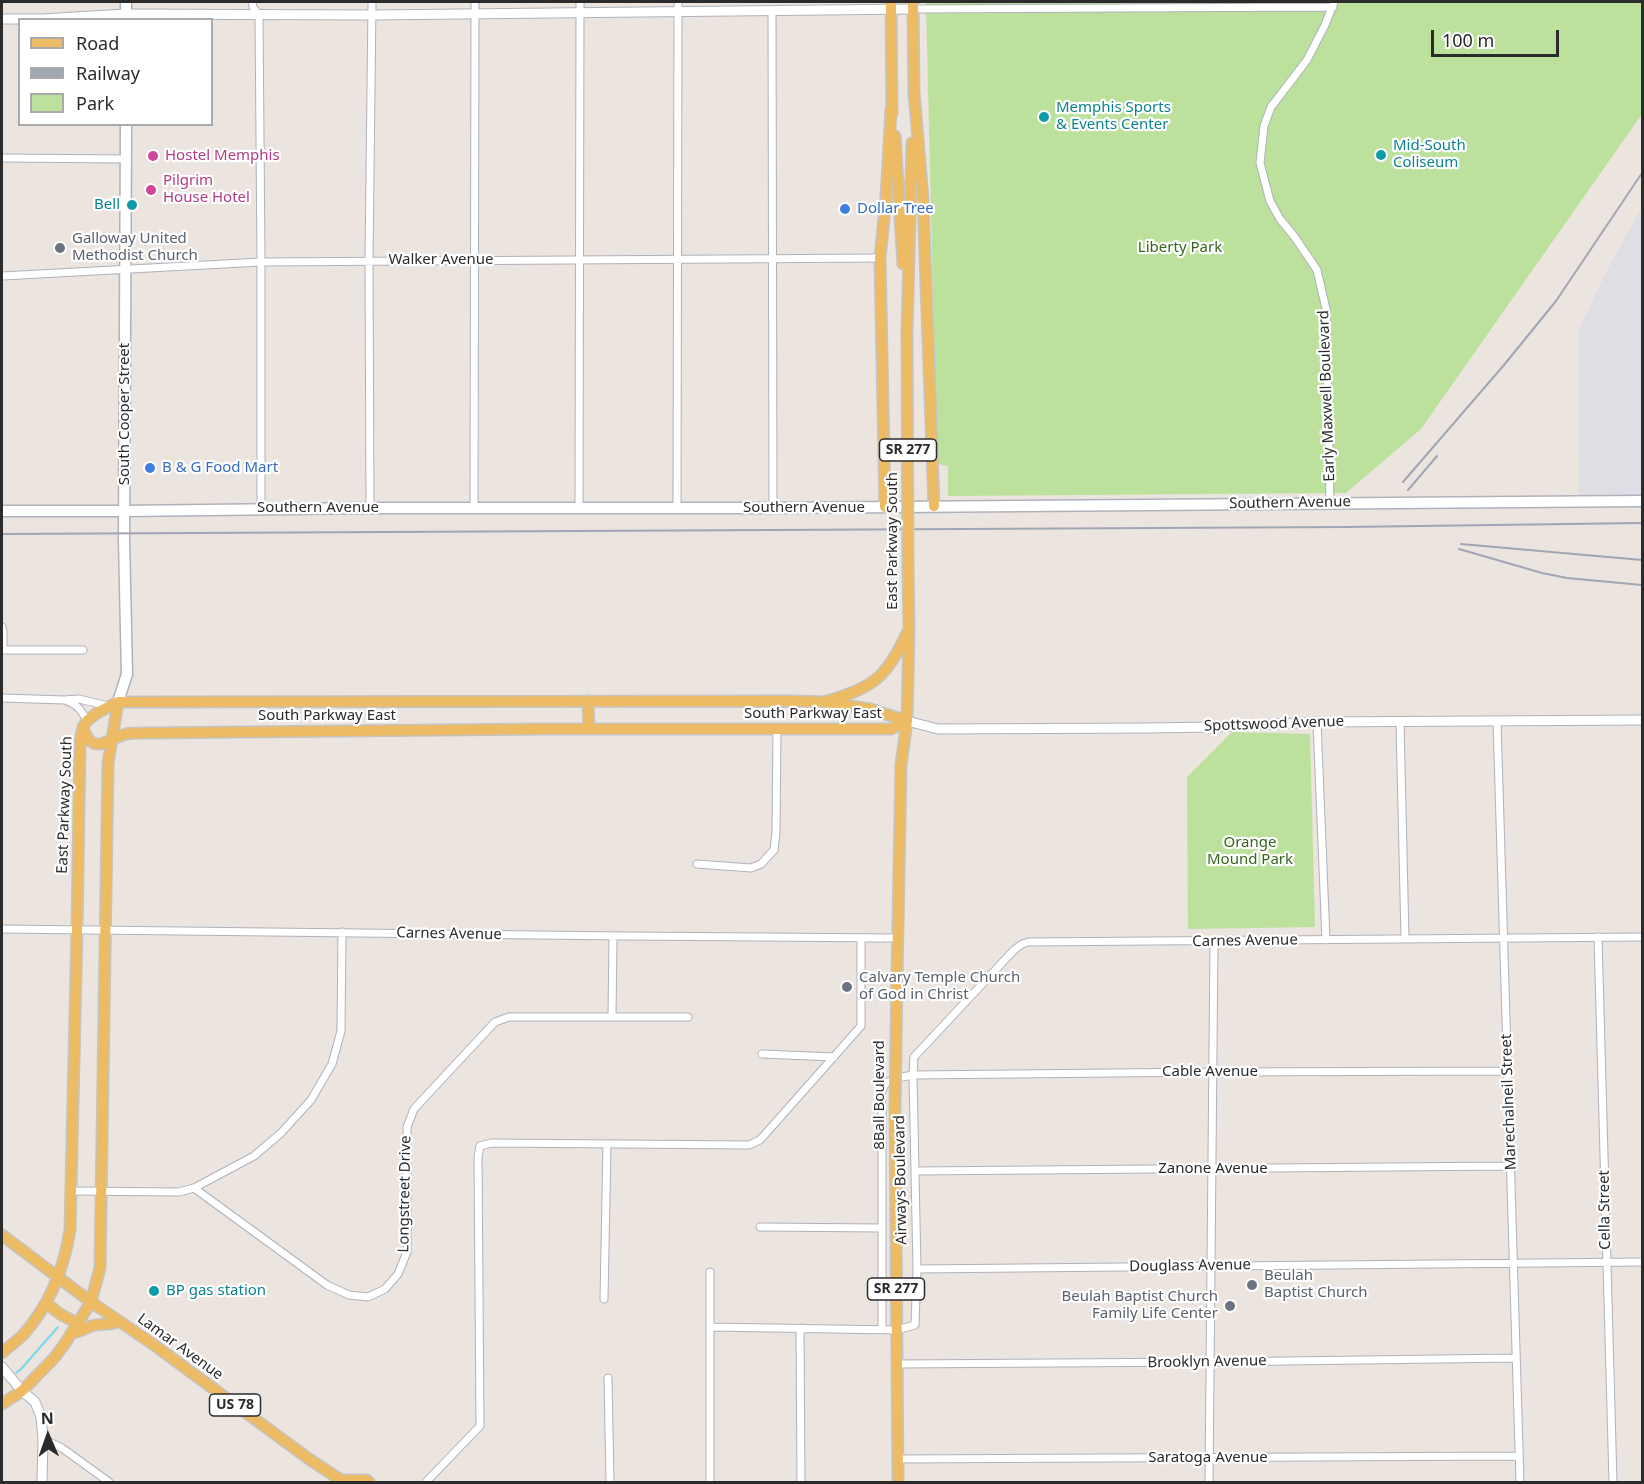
<!DOCTYPE html>
<html>
<head>
<meta charset="utf-8">
<style>
	body { margin:0 }
	#map { position:relative; width:1644px; height:1484px; overflow:hidden; background:#ece4de; font-family:"Noto Sans",sans-serif }
	canvas { display:block }
	.frame { position:absolute; inset:0; border:3px solid #2b2b2b; pointer-events:none }
	.legend { position:absolute; left:18px; top:18px; width:195px; height:108px; box-sizing:border-box; background:#fff; border:2px solid #aaa; margin:0; padding:8px 10px; list-style:none; font-size:18px; color:#2b2b2b }
	.legend li { display:flex; align-items:center; gap:12px; height:30px }
	.legend b { width:30px; border:2px solid #aaa }
	.north { position:absolute; left:18px; top:1406px; width:60px; height:60px; -webkit-text-stroke:4px #fff; paint-order:stroke; rotate:358deg; font-size:16px; font-weight:700; line-height:24px; text-align:center; color:#2b2b2b }
	.north::after { content:''; display:block; margin:auto; width:21px; height:27px; background:#2b2b2b; clip-path:polygon(50% 0,100% 100%,50% 72%,0 100%) }
	.scale { position:absolute; left:1431px; top:30px; width:128px; height:27px; box-sizing:border-box; border:3px solid #2b2b2b; border-top:0; padding-left:8px; font-size:18px; line-height:21px; white-space:nowrap; color:#2b2b2b; -webkit-text-stroke:4px #fff; paint-order:stroke }
</style>
</head>
<body>
<div id="map">
<canvas width="1644" height="1484"></canvas>
<div class="frame"></div>
<ul class="legend">
<li><b style="height:8px;background:#ecbb63"></b>Road</li>
<li><b style="height:8px;background:#a1a6b5"></b>Railway</li>
<li><b style="height:16px;background:#bce19c"></b>Park</li>
</ul>
<div class="north">N</div>
<div class="scale">100 m</div>
</div>
<script>
const context = document.querySelector('canvas').getContext('2d');
context.lineJoin = 'round';
function paint(path, color) { context.fillStyle = color; context.fill(path, 'evenodd'); }
function strokePath(path, color, width, dash) { context.strokeStyle = color; context.lineWidth = width; context.lineCap = dash ? 'butt' : 'round'; context.setLineDash(dash || []); context.stroke(path); }
function write(font, color, halo, rows, align = 'center') {
  context.font = font + ' "Noto Sans",sans-serif'; context.lineWidth = 4.5; context.setLineDash([]); context.textBaseline = 'middle'; context.strokeStyle = halo; context.fillStyle = color; for (const [text, x, y, turn = 0] of rows) {
    context.save(); context.translate(x, y); context.rotate((+turn || 0) * Math.PI / 180); context.textAlign = isNaN(turn) ? turn : align; if (halo) context.strokeText(text, 0, 0); context.fillText(text, 0, 0); context.restore();
  }
}
paint(new Path2D(`
	M1642,207v289l-63,1 -1,-166 28,-59z`), '#dfdee5');
paint(new Path2D(`
	M926,2h716v112l-221,315 -75,64 -398,3v-30l-7,-1 -4,-3z
	M1232,732l78,2 5,193 -127,2 -1,-152z`), '#bce19c');
strokePath(new Path2D(`
	M16,1373l5,-4 37,-42`), '#75daeb', 2);
const minor = new Path2D(`
	M252,2l1,5 6,8 2,247v247
	M913,9l420,-2
	M772,11l1,497
	M2,158l124,1
	M2,276l259,-14 619,-4
	M1330,502l-4,-193 -9,-39 -23,-34 -14,-17 -10,-18 -10,-38 4,-37 7,-19 36,-47 18,-35 9,-23
	M370,508l-1,-247 3,-259
	M579,508l1,-506
	M677,508l1,-506
	M474,509l1,-507
	M2,627l1,5v17
	M2,650h81
	M2,698l62,2 15,-1 29,7
	M67,701c11,4 15,10 20,20
	M1497,721l23,761
	M1317,722l9,218
	M1400,722l5,217
	M697,864l54,4 10,-4 13,-14 2,-18 1,-103
	M2,929l623,7 271,2
	M1598,937l15,545
	M612,1017l1,-81
	M762,1054l72,3
	M916,1171l594,-5
	M194,1188l133,97 22,10 19,2 17,-8 13,-15 9,-22v-125l7,-18 81,-87 14,-5h179
	M72,1191l107,1 15,-4 60,-32 27,-23 30,-33 21,-36 9,-33 1,-99
	M760,1227l121,1
	M917,1269l725,-7
	M710,1272v210
	M604,1299l3,-155
	M710,1327l186,3 19,-5 2,-56 -4,-194 1,-18 100,-107 8,-6 7,-2 613,-5
	M800,1328l1,154
	M882,1329v-222c-4,-27 8,-28 31,-32l300,-3 295,-1
	M897,1364l313,-2 306,-4
	M608,1378l2,104
	M43,1439l19,9 47,34
	M898,1459l621,-3
	M426,1482l54,-56 -2,-269 2,-11 11,-3 258,2 11,-5 101,-114v-88
	M1209,1482l5,-541`);
const tertiary = new Path2D(`
	M2,19h40l84,-5 246,1 541,-6
	M907,721l31,8 210,-1
	M1215,727l102,-5 325,-2
	M2,1367l20,24 13,11 6,15 2,22 -1,43`);
const secondary = new Path2D(`
	M126,20v-18
	M2,511h122l246,-3h403l869,-7
	M118,702l9,-28 -3,-134 2,-416`);
const primary = new Path2D(`
	M891,2l1,112
	M913,2l1,95
	M914,92l9,107 11,307
	M895,136l8,128
	M907,331l5,-188
	M885,507l-5,-249 6,-60 5,-89
	M588,701l1,28
	M827,701c46,-13 60,-24 80,-68
	M83,728c10,29 24,11 43,6 6,-1 13,-1 19,-1l395,-4h351l16,-8
	M897,976l4,-211 6,-44 2,-94 -1,-59
	M895,1108l3,374
	M2,1235l89,67 63,43 155,114 35,23
	M46,1303l14,11 17,9
	M71,1333c12,-1 14,-6 24,-8 9,-2 15,1 24,-4
	M2,1353c6,-6 15,-12 21,-18 26,-29 41,-67 47,-105l7,-300 3,-189 3,-14 4,-6 10,-8 21,-11 675,-1 32,1 45,7 37,12
	M2,1404l20,-13 33,-34 11,-15 25,-40 9,-34 8,-505 10,-61
	M343,1480h23l3,2`);
strokePath(minor, '#aeb2bb', 9);
strokePath(tertiary, '#aeb2bb', 11);
strokePath(secondary, '#aeb2bb', 13);
strokePath(primary, '#c4c4c4', 13);
strokePath(minor, '#fff', 7);
strokePath(tertiary, '#fff', 9);
strokePath(secondary, '#fff', 10);
strokePath(primary, '#ecbb63', 10);
strokePath(new Path2D(`
	M1403,482l101,-117 52,-64 86,-128
	M1408,490l29,-34
	M2,534l1344,-7 296,-4
	M1461,544l181,16
	M1459,549l83,24 25,5 75,7`), '#a1a6b5', 2);
const tertiaryBridge = new Path2D(`
	M1148,728l67,-1`);
const primaryBridge = new Path2D(`
	M907,331l1,237
	M895,1108l2,-132`);
strokePath(tertiaryBridge, '#aeb2bb', 11, []);
strokePath(primaryBridge, '#c4c4c4', 13, []);
strokePath(tertiaryBridge, '#fff', 9);
strokePath(primaryBridge, '#ecbb63', 10);
for (const [x, y, r, color] of [
	[1044,117,6,"#0f9aa8"],
	[1381,155,6,"#0f9aa8"],
	[153,156,6,"#d1479c"],
	[151,190,6,"#d1479c"],
	[132,205,6,"#0f9aa8"],
	[845,209,6,"#3f7fe0"],
	[60,248,6,"#6b7280"],
	[150,468,6,"#3f7fe0"],
	[847,987,6,"#6b7280"],
	[1252,1285,6,"#6b7280"],
	[154,1291,6,"#0f9aa8"],
	[1230,1306,6,"#6b7280"]
]) { const dot = new Path2D(); dot.arc(x, y, r, 0, 2 * Math.PI); context.fillStyle = color; context.fill(dot); strokePath(dot, '#fff', 2); }
for (const [x, y, w] of [
	[908,450,57],
	[896,1289,57],
	[235,1405,51]
]) { const box = new Path2D(); box.roundRect(x - w / 2, y - 11, w, 22, 4.5); context.fillStyle = '#fff'; context.fill(box); strokePath(box, '#2b2b2b', 1.5); }
write('bold 14px', '#2b2b2b', null, [
	["SR 277",908,450],
	["SR 277",896,1289],
	["US 78",235,1405]
]);
write('15px', '#0d838f', '#fff', [
	["Memphis Sports",1056,108],
	["& Events Center",1056,125],
	["Mid-South",1393,146],
	["Coliseum",1393,163],
	["Bell",120,205,"right"],
	["BP gas station",166,1291]
], 'left');
write('15px', '#b23c85', '#fff', [
	["Hostel Memphis",165,156],
	["Pilgrim",163,181],
	["House Hotel",163,198]
], 'left');
write('15px', '#366cbe', '#fff', [
	["Dollar Tree",857,209],
	["B & G Food Mart",162,468]
], 'left');
write('15px', '#5b616d', '#fff', [
	["Galloway United",72,239],
	["Methodist Church",72,256],
	["Calvary Temple Church",859,978],
	["of God in Christ",859,995],
	["Beulah",1264,1276],
	["Baptist Church",1264,1293],
	["Beulah Baptist Church",1218,1297,"right"],
	["Family Life Center",1218,1314,"right"]
], 'left');
write('15px', '#35661d', '#fff', [
	["Liberty Park",1180,248],
	["Orange",1250,843],
	["Mound Park",1250,860]
]);
write('15px', '#2b2b2b', '#fff', [
	["Walker Avenue",441,260],
	["Early Maxwell Boulevard",1327,396,-92],
	["South Cooper Street",125,414,-90],
	["Southern Avenue",1290,503,-1],
	["Southern Avenue",318,508],
	["Southern Avenue",804,508],
	["East Parkway South",893,541,-90],
	["South Parkway East",813,714],
	["South Parkway East",327,716],
	["Spottswood Avenue",1274,724,-2],
	["East Parkway South",65,805,-88],
	["Carnes Avenue",449,934,1],
	["Carnes Avenue",1245,941,-1],
	["Cable Avenue",1210,1072],
	["8Ball Boulevard",880,1095,-90],
	["Marechalneil Street",1509,1102,-92],
	["Zanone Avenue",1213,1169],
	["Airways Boulevard",901,1180,-91],
	["Longstreet Drive",405,1194,-89],
	["Cella Street",1605,1210,-91],
	["Douglass Avenue",1190,1266,-1],
	["Lamar Avenue",180,1347,36],
	["Brooklyn Avenue",1207,1362,-1],
	["Saratoga Avenue",1208,1458]
]);
</script>
</body>
</html>
